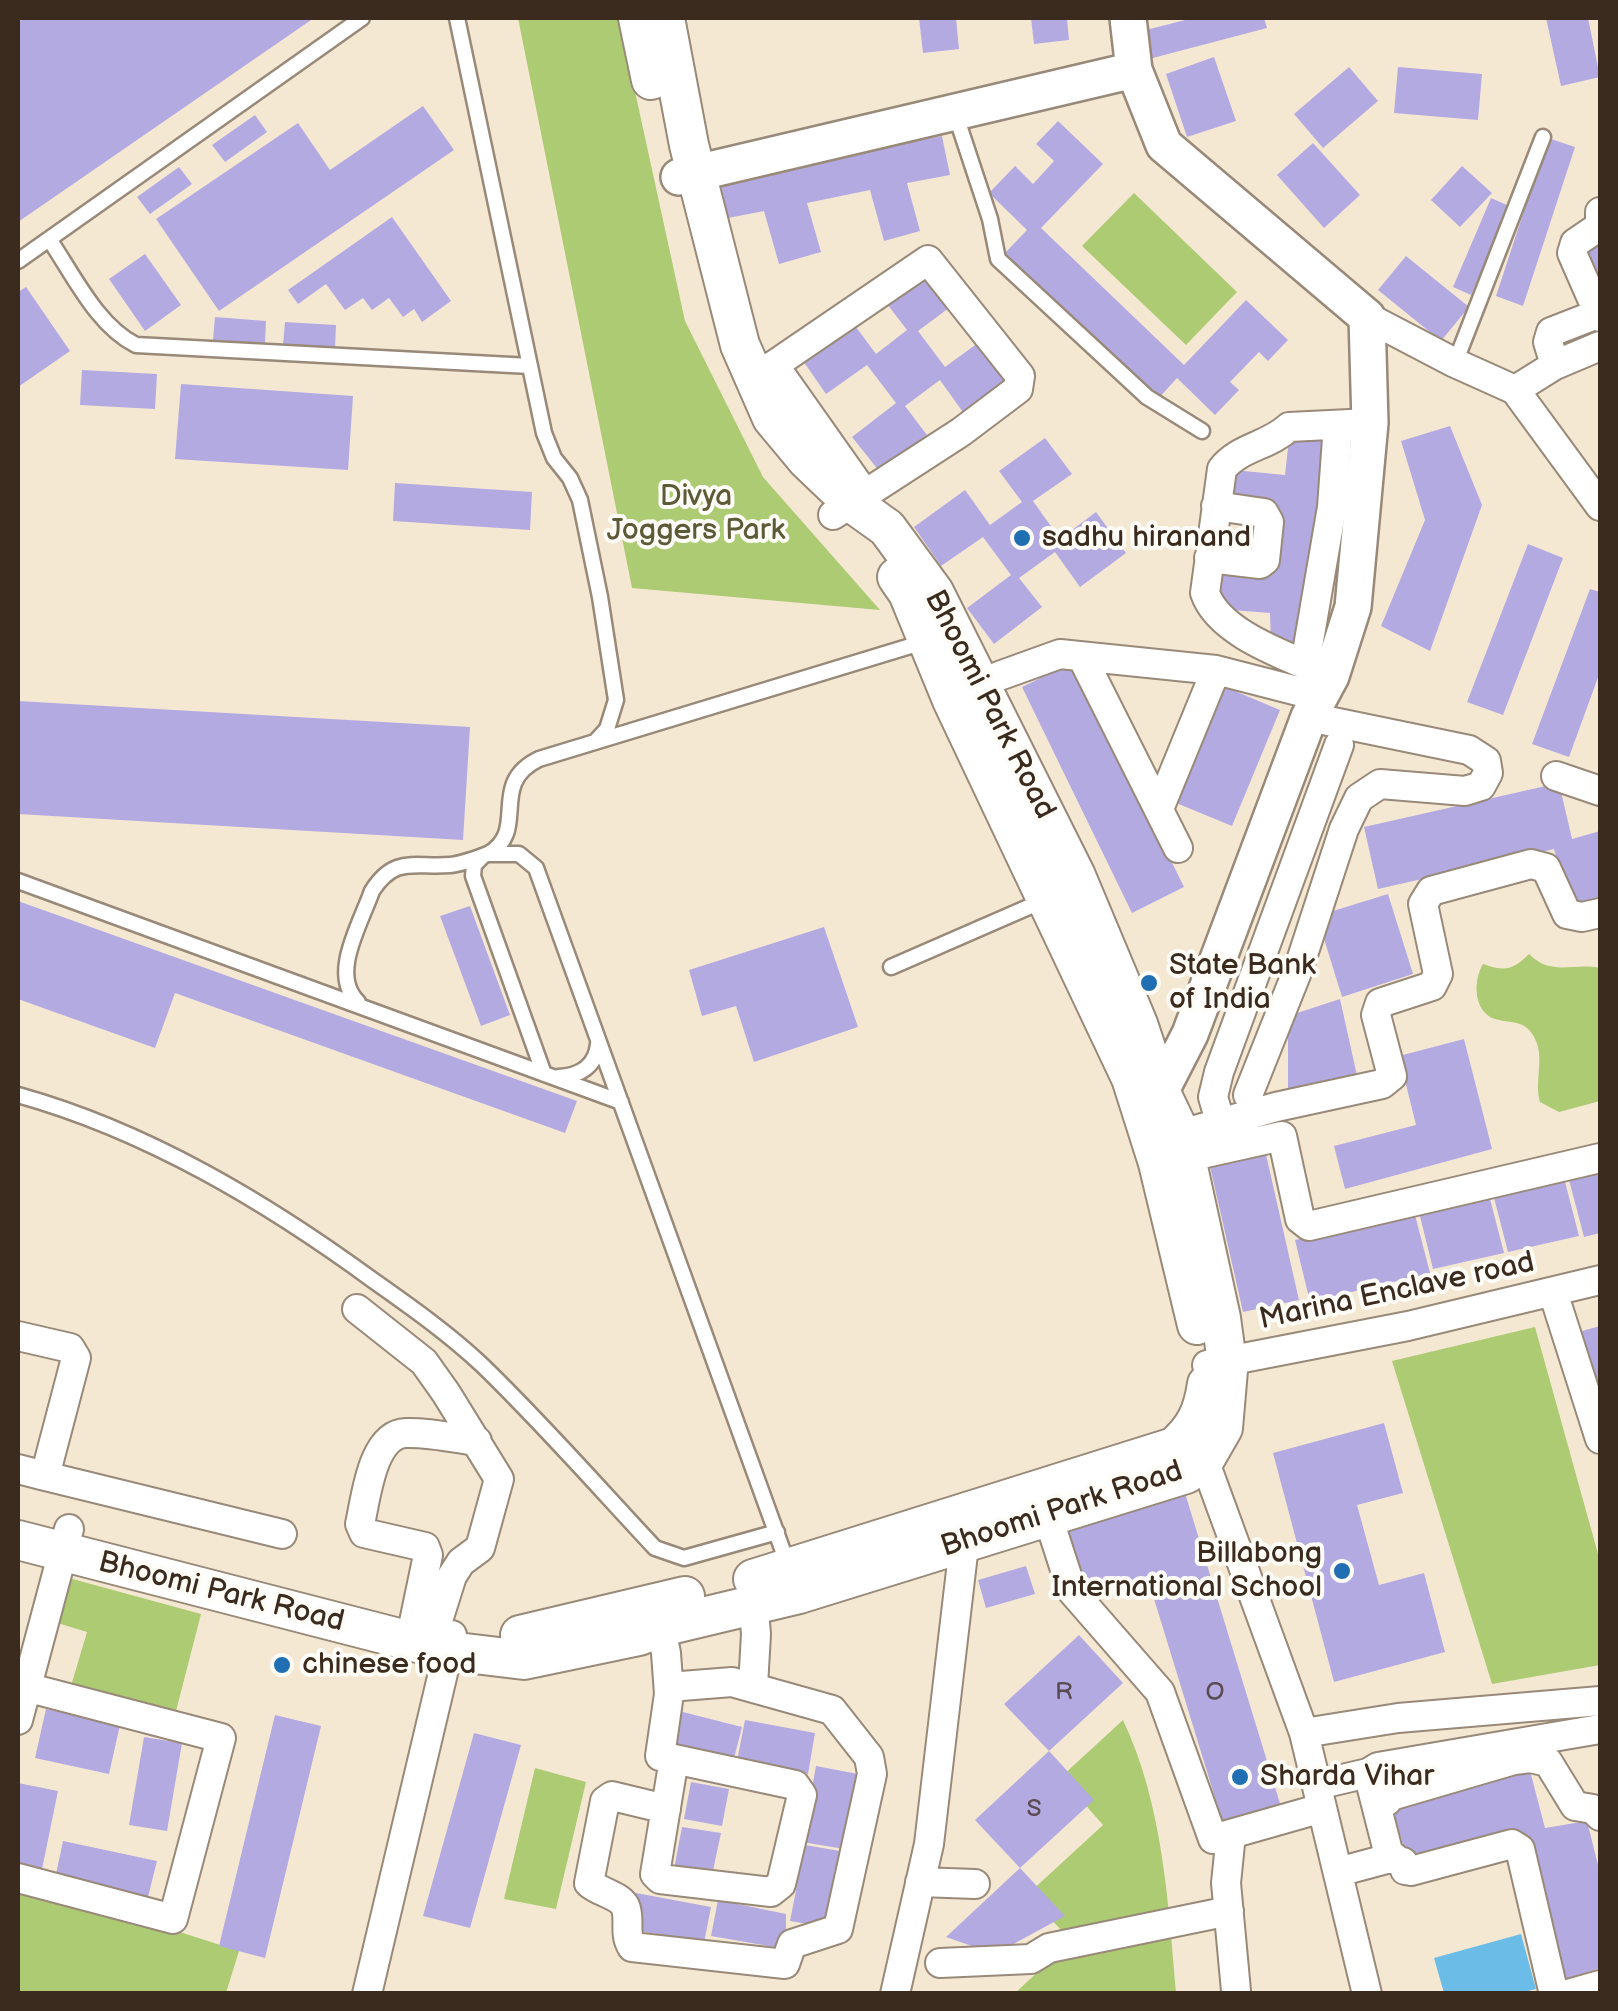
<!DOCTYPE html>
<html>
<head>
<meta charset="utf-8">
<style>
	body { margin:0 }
	#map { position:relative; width:1618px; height:2011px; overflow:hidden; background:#f5e8d3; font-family:"Balsamiq Sans",sans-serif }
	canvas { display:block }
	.frame { position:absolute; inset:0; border:20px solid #3b2a1e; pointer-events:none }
</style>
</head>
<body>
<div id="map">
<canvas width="1618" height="2011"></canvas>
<div class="frame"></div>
</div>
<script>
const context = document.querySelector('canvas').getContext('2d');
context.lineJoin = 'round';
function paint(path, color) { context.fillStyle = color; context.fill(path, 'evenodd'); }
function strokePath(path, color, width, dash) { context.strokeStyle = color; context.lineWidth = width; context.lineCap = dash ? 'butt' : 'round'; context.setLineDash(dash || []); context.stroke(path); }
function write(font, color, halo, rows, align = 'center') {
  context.font = font + ' "Balsamiq Sans",sans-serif'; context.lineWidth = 8; context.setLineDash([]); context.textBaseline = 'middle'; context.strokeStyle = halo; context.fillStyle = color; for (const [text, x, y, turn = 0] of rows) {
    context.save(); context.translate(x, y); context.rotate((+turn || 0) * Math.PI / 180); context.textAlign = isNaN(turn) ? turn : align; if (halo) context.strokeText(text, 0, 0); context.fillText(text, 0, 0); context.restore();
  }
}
paint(new Path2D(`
	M518,18h101l66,303 78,156 117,133 -248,-22z
	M1134,193l103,99 -51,53 -104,-99z
	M1529,954c23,23 44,8 71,14v133l-41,11 -19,-10c-6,-20 5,-44 -5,-63 -9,-20 -23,-15 -40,-20 -22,-7 -22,-39 -12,-55 22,8 30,6 46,-10z
	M1535,1327l65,234v104l-108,19 -100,-323z
	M69,1578l132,36 -26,101 -104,-29 16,-54 -33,-10z
	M1123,1720c40,85 45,181 53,273l-162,1 57,-53 -43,-47 75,-69 -42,-48z
	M535,1768l51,14 -30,127 -52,-10z
	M18,1880l221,71 -13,42h-208z`), '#accb73');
paint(new Path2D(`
	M1521,1934l15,55 -16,4h-76l-10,-35z`), '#6bbce6');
paint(new Path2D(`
	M24,18h290l-296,204v-200z
	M919,18h37l3,31 -36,4z
	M1031,18h36l2,22 -35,4z
	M1193,18h71l3,10 -118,31 -7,-28z
	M1546,18h42l12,59 -39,9z
	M1214,57l22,64 -49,16 -21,-63z
	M1349,67l29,34 -55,47 -29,-34z
	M1398,67l84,7 -4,46 -84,-7z
	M423,106l31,44 -235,161 -63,-92 142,-96 32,47z
	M255,115l12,17 -42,30 -13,-17z
	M1058,121l45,43 -62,64 143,137 62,-65 42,40 -20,21 -9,-9 -29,30 9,8 -24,25 -38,-37 -20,22 -152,-147 22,-23 -38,-37 26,-27 18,18 21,-23 -18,-17z
	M942,136l8,39 -43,8 13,48 -36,10 -14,-51 -63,13 14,49 -42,12 -15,-53 -36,7 -8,-38z
	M1548,138l27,9 -52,159 -27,-10z
	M1313,143l47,52 -36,33 -47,-53z
	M1462,166l30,27 -32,34 -29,-27z
	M179,167l13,17 -42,30 -13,-17z
	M1491,198l18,8 -38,89 -18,-8z
	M392,217l59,84 -29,21 -8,-13 -11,8 -14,-19 -17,12 -9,-12 -18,12 -19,-26 -28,20 -10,-14z
	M1600,234v71l-22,-54z
	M145,254l36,51 -36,26 -36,-52z
	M1406,256l63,51 -28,34 -63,-51z
	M930,266l27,36 -39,29 27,36 37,-27 30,42 -47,33 -25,-35 -35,26 22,29 -47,37 -28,-35 44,-34 -29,-38 -41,29 -27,-39 51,-36 26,35 31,-24 -23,-30z
	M26,287l44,64 -52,36v-95z
	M215,317l51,4 -1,22 -52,-3z
	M285,322l51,3 -1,23 -52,-3z
	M82,370l75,4 -2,35 -75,-4z
	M181,384l172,12 -5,74 -173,-11z
	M1450,426l32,79 -52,146 -49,-25 44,-106 -24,-79z
	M1290,430l41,5 -29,216 -31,-9 -1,-29 -52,-4 4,-40 52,4 7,-63 -50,-4 3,-36 51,5z
	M1045,438l27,36 -39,27 27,38 36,-27 30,41 -46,34 -25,-35 -36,26 23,29 -48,37 -27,-36 44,-33 -28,-38 -42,29 -27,-39 51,-37 25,35 32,-23 -23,-31z
	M395,483l137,9 -2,38 -137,-9z
	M1528,544l35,14 -60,157 -36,-13z
	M1590,589l10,3v80l-31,85 -37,-13z
	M1073,662l111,225 -52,26 -110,-226z
	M1218,684l62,26 -48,116 -63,-26z
	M18,701l452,26 -7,113 -445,-26z
	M1559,783l13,56 28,-8v71l-29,8 -17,-61 -176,40 -14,-62z
	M1388,894l25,80 -71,23 -25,-81z
	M18,901l559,200 -12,32 -390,-140 -20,55 -137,-49z
	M470,906l40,109 -29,11 -41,-110z
	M824,927l34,100 -104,35 -18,-56 -34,10 -13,-46z
	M1340,999l18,81 -70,16v-80z
	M1464,1039l28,110 -147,40 -11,-43 82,-21 -17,-69z
	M1265,1150l34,150 -56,12 -34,-150z
	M1600,1168v65l-16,4 -16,-61z
	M1563,1174l16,62 -71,16 -16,-62z
	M1488,1191l16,62 -71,16 -15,-61z
	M1414,1211l16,62 -120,29 -15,-62z
	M1600,1326v70h-1l-17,-65z
	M1384,1423l19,70 -46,12 22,80 45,-12 21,79 -111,30 -61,-229z
	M1185,1493l97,317 -58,17 -77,-251 -64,19 -20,-65z
	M1026,1566l9,28 -49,14 -8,-28z
	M1079,1635l44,48 -74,68 -45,-47z
	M46,1709l74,16 -11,49 -74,-16z
	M671,1709l71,18 -9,35 -70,-11z
	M275,1715l46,11 -56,232 -46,-12z
	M745,1720l70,13 -7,41 -71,-13z
	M474,1733l47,12 -51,183 -47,-12z
	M144,1737l38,6 -15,88 -38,-6z
	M1049,1751l45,49 -74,68 -45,-48z
	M1528,1763l17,65 42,-7 13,52v95l-43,13 -35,-148 -113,32 -19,-65z
	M816,1766l42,8 -14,75 -42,-7z
	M691,1782l38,7 -7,37 -38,-7z
	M18,1783l40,8 -18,88 -22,-4z
	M682,1827l39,6 -10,47 -37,-11z
	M63,1841l94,20 -10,40 -92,-22z
	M805,1845l41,7 -14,76 -42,-7z
	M1020,1868l45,48 -70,38 -49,-17z
	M636,1893l75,14 -7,36 -75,-14z
	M718,1900l68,14v35l-75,-13z`), '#b4aae2');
const service = new Path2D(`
	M457,18l87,415 10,25 16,20 10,22 20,97 16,103 -9,29 -11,12
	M955,113l35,106 8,40 149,138 55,34
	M49,239c24,35 48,87 87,106l394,21
	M18,261l344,-243
	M1455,363l88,-226
	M483,856l-9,9 -1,11 71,198
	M18,881l603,221
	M891,967l156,-68
	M358,1002c-29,-27 3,-79 14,-111 23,-36 43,-23 78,-26 12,-1 27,-7 38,-11
	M558,1077c22,-1 38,-11 40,-33
	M18,1095c129,36 248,107 356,186 37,26 75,53 108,84 60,58 116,122 173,183l29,10 93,-26
	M788,1565l-252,-697 -17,-14h-31c42,-24 -1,-70 51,-95l388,-118`);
const minor = new Path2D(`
	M1600,212v14l-25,17 -3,10 28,64
	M1367,317l88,46 60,27 85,116
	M774,365l154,-105 92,116 -2,13 -57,43 -128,83
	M1555,365l-7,-23 3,-10 49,-19
	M761,372l13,-7 91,129
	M1515,390l40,-25 45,-19
	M1209,558l51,6 5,-4 4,-38 -5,-9 -48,-7
	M1082,657l96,191
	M1305,664l27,-157 6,-82
	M1331,676c-39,-19 -111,-40 -126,-83l17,-124c17,-22 47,-23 67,-42l81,-4
	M965,693l34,-17 61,-22 156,16 105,27
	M1556,776l44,15
	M1159,809l57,-139
	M1248,1095l51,-128 45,-138 15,-31 21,-14 85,7 16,-5 7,-13 -2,-12 -17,-11 -160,-33
	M1220,1121l-7,-24 6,-25 120,-327
	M1164,1139l112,-32 106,-23 10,-8 -16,-61 4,-12 52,-17 6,-12 -15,-70 8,-13 100,-27 15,4 21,46 15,3 18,-4
	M1170,1161l112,-25 18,83 9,7 291,-68
	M1553,1292l47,147
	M357,1309l67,53 22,31 53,86 -19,69 -19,14 -9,14 -22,70
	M18,1336l52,12 6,10 -31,118 -27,-7
	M1207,1365l201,-39 192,-46
	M1199,1446l105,287 63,261
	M45,1476l237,58
	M1048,1517l24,74 88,101 53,147
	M752,1588l4,46 -3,52
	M657,1609l9,44 3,41 -9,62 135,29 7,10 -21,89 -10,8 -111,-13 -5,-5 19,-115
	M410,1641l18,-86 -3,-8 -61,-14 -4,-9c6,-26 12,-90 46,-91 23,-1 48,5 71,8
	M18,1685l203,53 -48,181 -155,-41
	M18,1720l51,-191
	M1304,1733l94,-15 202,-17
	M1317,1785l51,-12
	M1387,1801l4,-5 123,-36 16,-2 18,4 27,44 18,3 7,7
	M666,1809l-54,-13 -7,5 -16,82c10,9 30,12 36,23 6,13 -2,27 7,41l153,17 7,-20 46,-15 34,-155 -3,-17 -37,-47 -100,-28 -63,5
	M1231,1834l-5,49 10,108
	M1213,1839l109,-31
	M1390,1859l-22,-86 10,-6 222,-38
	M1403,1862l2,8 6,1 101,-27 8,5 33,141 5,4
	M1338,1872l56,-15
	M920,1882l55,2
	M940,1963l91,-4 18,-11 180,-37
	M367,1994l85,-359
	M895,1994l34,-150 37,-316
	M1568,1994l32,-9`);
const tertiary = new Path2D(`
	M1128,18l6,52 30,75 203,172 3,106 -17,184 -22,69 -22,41 -119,317 -38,74
	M679,177l455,-107`);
const secondary = new Path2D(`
	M638,18l13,62
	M897,577l11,16 44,107 179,378 27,85 39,162
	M18,1540l431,111 75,9 115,-24 22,-9 138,-33 387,-120 18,-13 19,-33 5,-58 -7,-52 -40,-183 -20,-42 -23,-69 -62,-148 -142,-284 -47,-64 -35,-25 -45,-43 -35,-42 -32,-73 -51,-200 -24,-127
	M753,1579l421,-132c22,-19 29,-36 33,-63
	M520,1635l165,-39`);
strokePath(service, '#988978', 19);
strokePath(minor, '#988978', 32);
strokePath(tertiary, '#988978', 40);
strokePath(secondary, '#988978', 42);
strokePath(service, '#fff', 14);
strokePath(minor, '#fff', 28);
strokePath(tertiary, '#fff', 35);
strokePath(secondary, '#fff', 38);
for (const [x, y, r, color] of [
	[1022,538,10,"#1f6fb2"],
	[1149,983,10,"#1f6fb2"],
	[1342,1571,10,"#1f6fb2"],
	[282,1665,10,"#1f6fb2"],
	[1240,1777,10,"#1f6fb2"]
]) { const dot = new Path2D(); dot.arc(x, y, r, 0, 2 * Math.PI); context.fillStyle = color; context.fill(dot); strokePath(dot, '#fdfcf7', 4); }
write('25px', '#594a4f', null, [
	["R",1064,1693],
	["O",1215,1693],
	["S",1034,1810]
]);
write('30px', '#5d5a38', '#fdfcf7', [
	["Divya",696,497],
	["Joggers Park",696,531]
]);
write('30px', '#3b2a1e', '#fdfcf7', [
	["sadhu hiranand",1042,538],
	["State Bank",1169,966],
	["of India",1169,1000],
	["Billabong",1322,1554,"right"],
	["International School",1322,1588,"right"],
	["chinese food",302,1665],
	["Sharda Vihar",1260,1777]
], 'left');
write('30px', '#3b2a1e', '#fdfcf7', [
	["Bhoomi Park Road",989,705,63],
	["Marina Enclave road",1397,1292,-12],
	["Bhoomi Park Road",1062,1510,-18],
	["Bhoomi Park Road",221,1593,14]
]);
</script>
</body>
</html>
